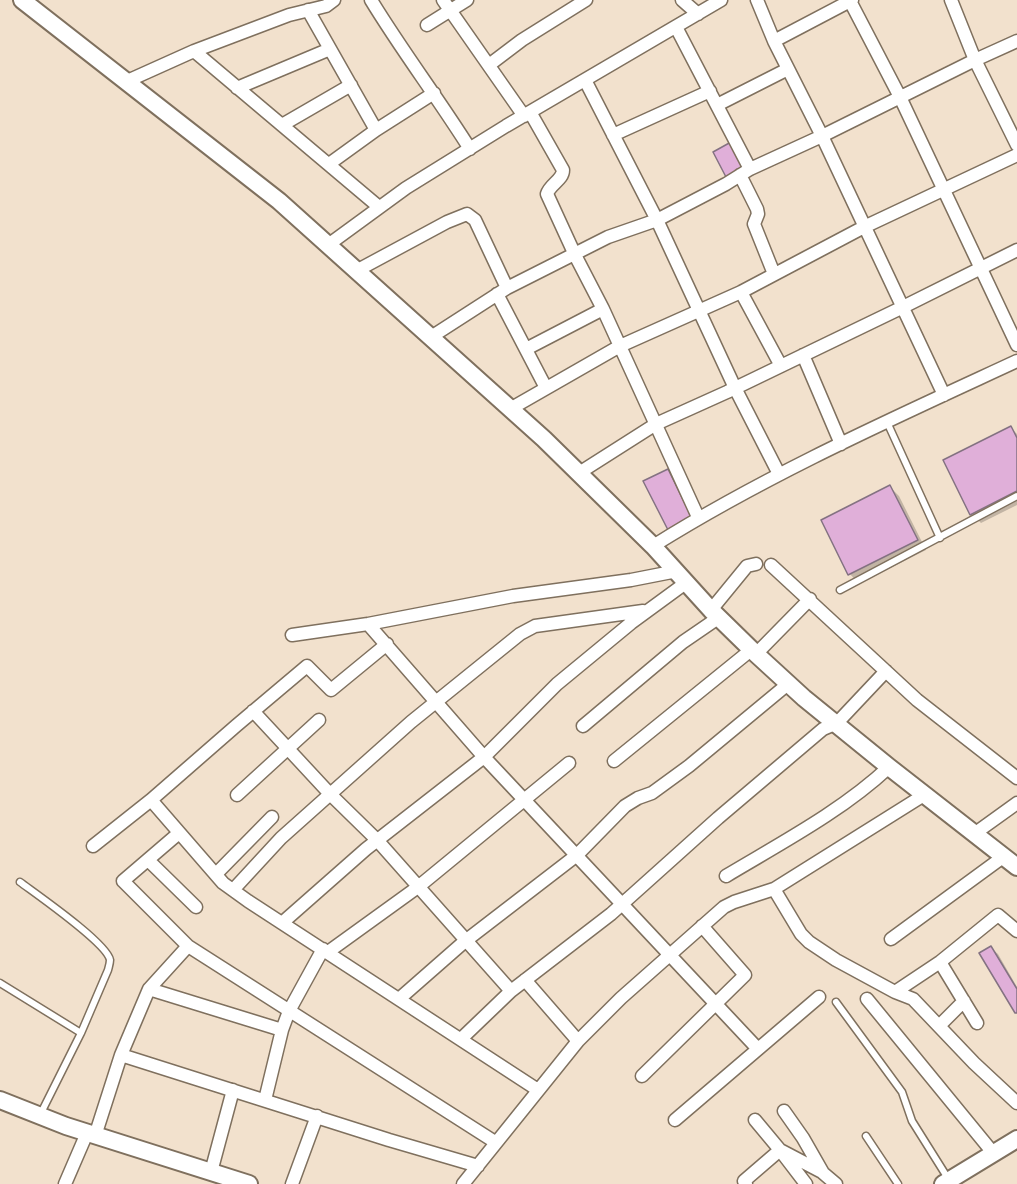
<!DOCTYPE html>
<html>
<head>
<meta charset="utf-8">
<style>
	body { margin:0 }
	canvas { display:block; background:#f2e1cd }
</style>
</head>
<body>
<canvas width="1017" height="1184"></canvas>
<script>
const context = document.querySelector('canvas').getContext('2d');
context.lineJoin = 'round';
function paint(path, color) { context.fillStyle = color; context.fill(path, 'evenodd'); }
function strokePath(path, color, width, dash) { context.strokeStyle = color; context.lineWidth = width; context.lineCap = dash ? 'butt' : 'round'; context.setLineDash(dash || []); context.stroke(path); }
paint(new Path2D(`
	M1011,428l6,6v71l-36,18 -9,-9z
	M667,470l7,7 24,48 -22,11z
	M890,487l9,9 27,54 -67,34 -9,-10 -27,-53z
	M991,948l7,6 19,33v26z`), '#0003');
const building = new Path2D(`
	M731,142l14,27 -18,10 -14,-27z
	M1011,426l6,12v53l-47,24 -27,-55z
	M668,469l24,49 -24,12 -25,-49z
	M890,485l28,55 -70,35 -27,-55z
	M991,946l26,43v24h-2l-36,-60z`);
paint(building, '#e0afd9');
strokePath(building, '#847282', 1.5);
const lane = new Path2D(`
	M887,422l53,116
	M840,590l177,-94
	M0,983l81,50 27,-63c1,-4 2,-7 2,-10 -3,-17 -74,-66 -90,-78
	M836,1002l66,90 10,29 37,59
	M40,1115l41,-82
	M866,1136l32,48`);
const street = new Path2D(`
	M371,0c31,51 67,98 99,149
	M443,0l81,116
	M682,0l16,14
	M757,0l17,41 48,95 122,259
	M951,0l24,60 42,85
	M850,1l50,96 117,248
	M308,10l68,120 -47,34
	M427,25l40,-25
	M676,27l74,142
	M774,41l78,-41
	M194,51l95,-36 37,-9 8,-6
	M489,65l33,-25 64,-40
	M585,80l72,140 78,168 44,86
	M125,82l69,-31 185,156
	M237,88l93,-39
	M717,105l71,-36
	M530,112l33,58c0,10 -13,14 -16,24l28,61 28,54 95,208
	M282,125l69,-40
	M376,130l58,-37
	M613,135l97,-44
	M740,175l17,34 1,5 -4,10 20,50
	M328,245l78,-57 100,-62 215,-126
	M356,271l91,-49 20,-8 8,6 32,68
	M741,292l40,74
	M497,294l49,94
	M431,337l76,-49 101,-51 49,-17 69,-36 24,-15 72,-33 153,-76 42,-19
	M526,349l77,-40
	M803,355l38,89
	M510,409l110,-63 121,-54 123,-65 153,-72
	M579,473l77,-49 71,-32 174,-84 116,-58
	M653,546c115,-72 241,-128 364,-185
	M771,565l146,135 100,78
	M711,610l36,-44 9,-2
	M368,624l116,133 274,292
	M292,635l76,-11 145,-28 118,-16 46,-9
	M387,644l-56,46 -24,-24 -70,59 -86,75 72,83 25,18 290,189
	M756,654l54,-55
	M253,711l77,83 47,46 134,151
	M583,726l100,-84 35,-24
	M614,761l137,-111
	M237,795l82,-75
	M924,795l-150,94 27,45 8,8 27,18 59,32 45,-30 58,-47 19,16
	M179,833l-56,48 65,65 307,196
	M974,834l43,-31
	M93,846l58,-46
	M148,860l48,47
	M216,874l56,-57
	M726,876c55,-33 116,-65 163,-109
	M233,890l48,-52 130,-116 109,-88 15,-8 108,-15
	M282,923l84,-74 118,-92 73,-73 74,-61 56,-41
	M891,939l112,-82
	M328,952l90,-65 151,-124
	M940,962l37,61
	M525,980l53,61
	M149,989l133,41
	M895,992l18,7 61,64 43,40
	M399,999l65,-57 113,-87 48,-49 13,-8 14,-5 37,-27 99,-82
	M867,999l127,155
	M939,1026l25,-25
	M462,1038l49,-47 100,-77 107,-96 105,-89 14,-6 49,-52
	M121,1055l268,85 89,26
	M642,1076l103,-101 -43,-49
	M265,1100l17,-70 7,-19 34,-62
	M784,1111l19,27 20,35 13,11
	M675,1120l144,-123
	M755,1120l25,30 42,22
	M95,1136l26,-81 28,-66 39,-43
	M211,1172l22,-82
	M65,1184l22,-51
	M292,1184l25,-68
	M463,1184l115,-143 43,-43 103,-91 10,-5 40,-13
	M746,1184l-2,-3 36,-31 26,34`);
const secondary = new Path2D(`
	M22,0l257,201 265,238 109,107 58,64 45,44 48,44 85,69 128,100
	M0,1100l66,26 183,58
	M943,1184l74,-45`);
strokePath(lane, '#7f705e', 9);
strokePath(street, '#7f705e', 15);
strokePath(secondary, '#7f705e', 20);
strokePath(lane, '#fff', 6);
strokePath(street, '#fff', 12);
strokePath(secondary, '#fff', 16);
</script>
</body>
</html>
